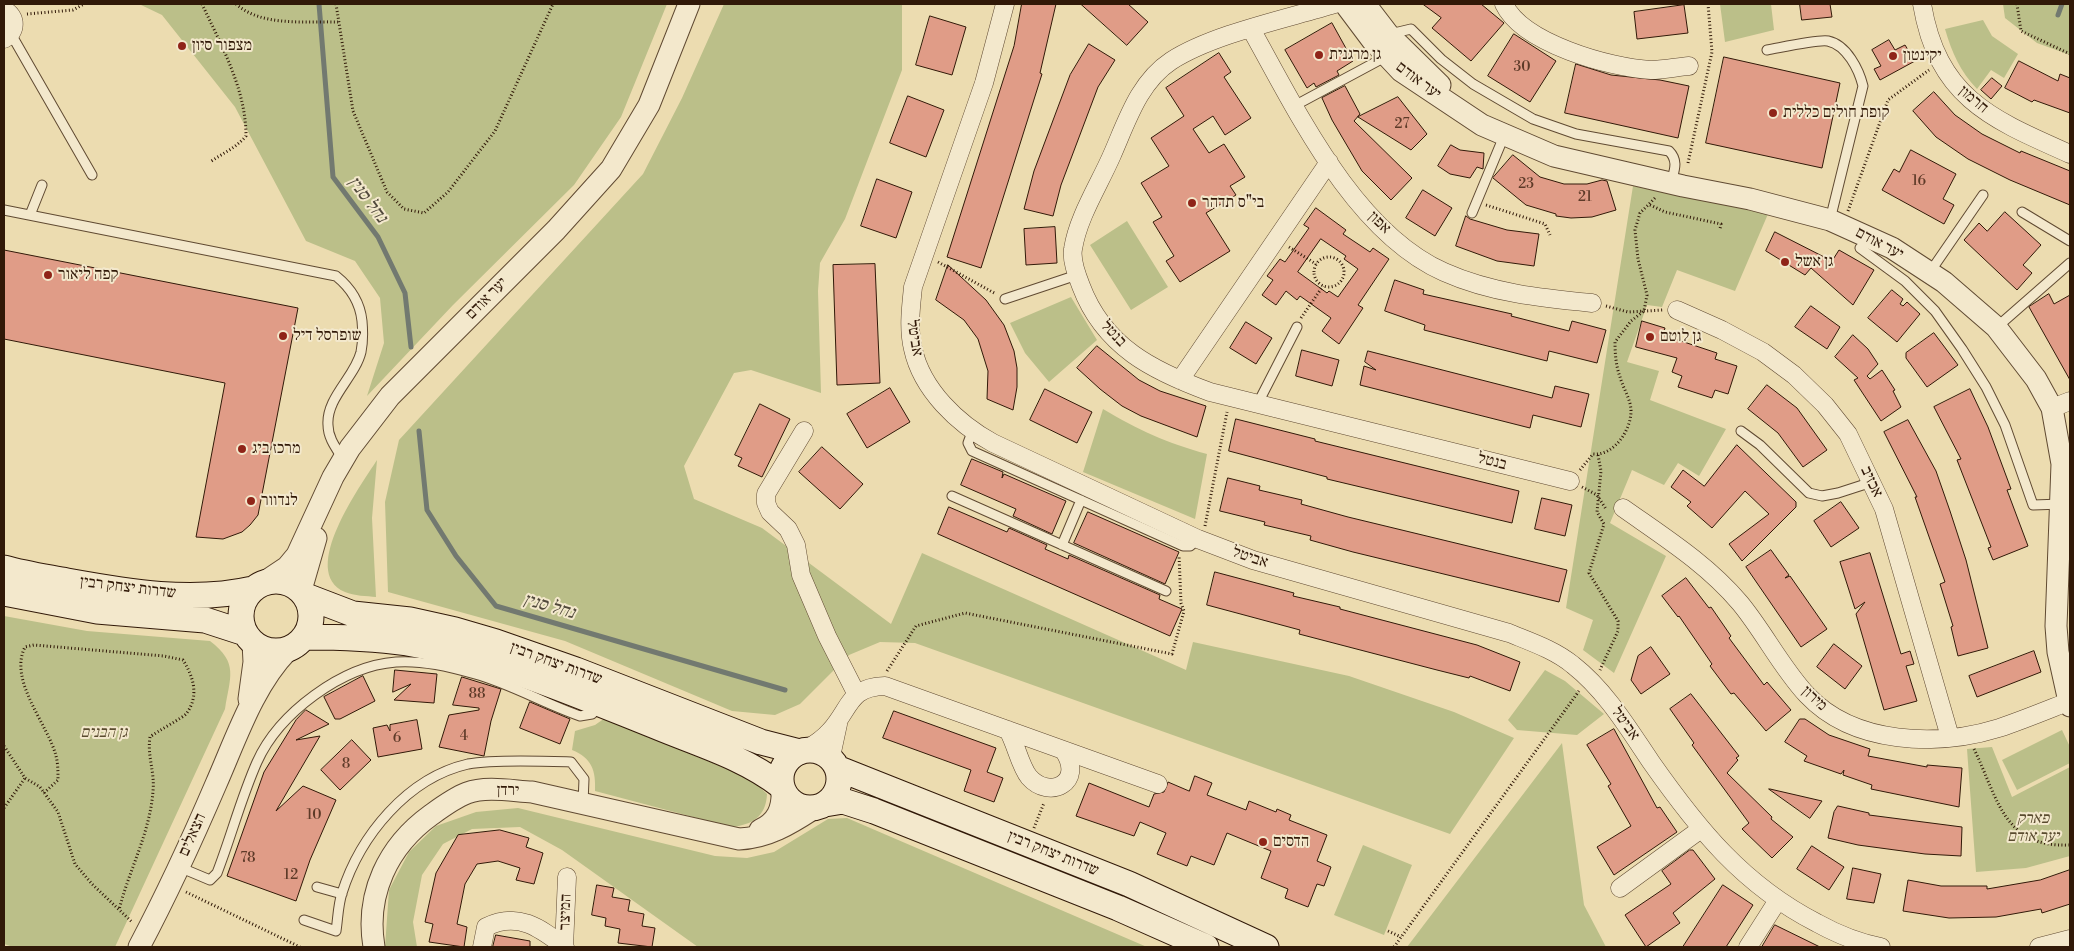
<!DOCTYPE html>
<html>
<head>
<meta charset="utf-8">
<style>
	body { margin:0 }
	#map { position:relative; width:2074px; height:951px; overflow:hidden; background:#ecdcb0; font-family:"Libre Bodoni",serif }
	canvas { display:block }
	.frame { position:absolute; inset:0; border:5px solid #311908; pointer-events:none }
</style>
</head>
<body>
<div id="map">
<canvas width="2074" height="951"></canvas>
<div class="frame"></div>
</div>
<script>
const context = document.querySelector('canvas').getContext('2d');
context.lineJoin = 'round';
function paint(path, color) { context.fillStyle = color; context.fill(path, 'evenodd'); }
function strokePath(path, color, width, dash) { context.strokeStyle = color; context.lineWidth = width; context.lineCap = dash ? 'butt' : 'round'; context.setLineDash(dash || []); context.stroke(path); }
function write(font, color, halo, rows, align = 'center') {
  context.font = font + ' "Libre Bodoni","Frank Ruhl Libre",serif'; context.lineWidth = 4; context.setLineDash([]); context.textBaseline = 'middle'; context.strokeStyle = halo; context.fillStyle = color; for (const [text, x, y, turn = 0] of rows) {
    context.save(); context.translate(x, y); context.rotate((+turn || 0) * Math.PI / 180); context.textAlign = isNaN(turn) ? turn : align; if (halo) context.strokeText(text, 0, 0); context.fillText(text, 0, 0); context.restore();
  }
}
paint(new Path2D(`
	M139,4h528l-46,113 -47,68 -121,120 -86,91 17,-53 -4,-45 -25,-37 -49,-20 -71,-134 -73,-92z
	M724,4h178v66l-57,149 -25,44 -2,28 3,102 -70,-23 -17,3 -50,93 10,33 68,29 129,96 31,-71 264,117 7,-28 156,34 105,36 60,26 -64,96 -535,-191 -35,-1 -31,13 -49,49 -25,11 -43,-4 -167,-70 -177,-49 -3,-90 14,-62 244,-266 39,-76z
	M1720,4h51l3,26 -49,12z
	M2003,4h67v51l-33,-12 -32,-25z
	M1983,20l9,16 26,18 -14,24 -13,-8 -14,19c-17,-18 -25,-36 -32,-60z
	M1633,186l135,28 -33,77 -58,-21 -15,37 -15,-2 -20,57 32,9 -9,29 76,29 -27,47 -21,-13 -14,22 -32,-15 -22,53 56,33 -52,117 -31,-23 10,-30 -27,-12z
	M1127,221l41,66 -37,23 -41,-65z
	M1071,297l26,43 -48,42 -24,-29 -15,-30z
	M1103,409c35,21 64,34 104,45l-12,65 -112,-47z
	M377,460l-5,58 4,79c-9,-1 -22,-1 -31,-5 -47,-20 16,-107 32,-132z
	M4,616l83,15 123,10c29,22 20,36 15,68l-110,238h-102l-9,-3z
	M1545,670l20,11 39,33 -27,21 -60,-5 -9,-10z
	M605,718l146,61 16,15c-1,22 -14,31 -36,33l-136,-36c1,-20 -3,-33 -23,-41l3,-19 20,-6z
	M2062,730l8,17v16l-53,27 -15,-30z
	M1562,743l22,162 22,42h-199z
	M1992,747l20,50 58,-30v89l-44,12 -50,4 -9,-123z
	M518,808l197,48 32,2 27,-6 54,-33 19,-1 300,129h-449l-136,-97 -42,-23 -48,2 -29,15 -21,31 -9,47 4,25h-32l4,-57 20,-38 27,-26 40,-14z
	M1363,845l49,20 -28,70 -50,-20z`), '#bbbf89');
strokePath(new Path2D(`
	M319,4l14,173 45,60 27,56 6,54
	M2058,15l4,-11
	M419,431l8,79 29,46 40,50 289,84`), '#727970', 5);
const building = new Path2D(`
	M1022,4h34l-16,69 2,1 -61,194 -34,-11 67,-211z
	M1081,4h47l20,18 -21,23z
	M1423,4h58l23,19 -33,38 -39,-33 9,-10z
	M1800,4h30l2,13 -30,3z
	M1684,5l4,28 -51,6 -3,-27z
	M930,16l36,11 -14,48 -36,-10z
	M1332,23l21,38 -16,10 2,4 -23,12 -2,-4 -7,5 -22,-38z
	M1514,34l42,27 -26,41 -42,-26z
	M1889,40l6,10 10,-5 10,16 -35,19 -6,-11 7,-3 -9,-16z
	M1089,44l26,16 -17,27 -37,98 -8,31 -29,-7 10,-38 36,-96z
	M1219,53l12,19 -7,5 27,41 -26,17 -12,-19 -20,13 16,24 15,-9 21,33 -15,9 6,9 -30,18 24,38 -50,31 -14,-21 8,-5 -21,-34 9,-5 -21,-34 28,-17 -18,-28 33,-22 -18,-28z
	M1724,57l116,26 -18,85 -116,-25z
	M2019,61l39,20 2,-7 10,4v35l-36,-13 -2,2 -27,-14z
	M1576,64l35,11 49,5 29,6 -11,52 -113,-25z
	M1992,78l10,8 -11,13 -10,-9z
	M1345,86l15,28 -6,7 58,57 -21,22 -29,-29 -30,-51 -10,-22z
	M1934,92l21,23 27,19 38,19 1,-2 49,20v34l-60,-25 -42,-21 -32,-22 -23,-26z
	M908,96l36,14 -18,47 -36,-14z
	M1398,97l29,37 -16,16 -53,-33z
	M1451,145l9,5 24,3 -1,16 -6,-2 -7,11 -20,-4 -12,-8z
	M1911,150l45,24 -13,25 11,6 -10,19 -62,-34 12,-21 5,3z
	M1513,155l27,22 24,7h23l15,-4 5,1 9,29 -24,7 -21,1 -15,-2v-2l-30,-9 -33,-27z
	M877,179l35,13 -16,46 -35,-12z
	M1423,190l29,18 -17,28 -29,-18z
	M1316,208l30,22 -3,4 27,18 3,-4 16,11 -31,46 5,3 -24,36 -17,-13 9,-13 -31,-22 -3,4 -11,-9 -10,14 -14,-10 11,-15 -6,-4 13,-17 5,3 24,-34 -5,-3zM1321,239l25,17 -2,3 14,10 -20,28 -9,-6 -2,2 -29,-21z
	M2005,212l36,33 -18,20 9,8 -15,17 -53,-50 15,-17 8,8z
	M1466,216l4,3 37,11 32,4 -5,32 -37,-5 -41,-15z
	M1055,227l2,36 -31,2 -2,-36z
	M1775,232l57,29 7,-11 35,20 -21,35 -42,-37 -6,7 -39,-24z
	M4,250l294,58 -40,207 -8,10 -8,7 -19,7 -27,-2 29,-154 -221,-44z
	M875,264l5,119 -43,2 -4,-120z
	M948,265l38,35 18,25 10,26 3,17v19l-4,23 -26,-11 1,-28 -10,-32 -14,-19 -28,-20z
	M1395,280l29,10 -1,4 89,20 -1,2 58,15 3,-10 34,9 -9,33 -48,-12 -2,10 -123,-31 1,-5 -40,-14z
	M1892,290l11,9 -3,5 3,2 4,-4 13,12 -23,28 -29,-24z
	M2049,294l5,10 16,-9v85l-41,-73z
	M1811,306l29,21 -13,22 -32,-22z
	M1642,321l23,7 -2,7 54,18 -2,6 22,7 -9,28 -13,-4 -3,8 -34,-11 4,-11 -10,-4 5,-14 -41,-11z
	M1246,322l26,16 -16,26 -26,-16z
	M1934,333l24,32 -31,22 -21,-29v-5z
	M1853,335l15,14 10,15 -11,12 3,3 12,-9 13,20 -2,1 8,16 -20,14 -27,-41 4,-2 -23,-21z
	M1097,346l42,34 21,11 46,15 -9,31 -56,-21 -19,-10 -22,-17 -23,-21z
	M1302,350l37,10 -7,26 -36,-10z
	M1368,351l184,47 3,-12 34,8 -8,33 -48,-12 -3,13 -170,-43 4,-19 12,4 -11,-8z
	M1767,385l30,23 30,42 -24,17 -25,-34 -30,-24z
	M890,388l20,34 -43,26 -20,-34z
	M1045,389l47,23 -15,31 -47,-23z
	M1970,389l18,38 23,62 -4,1 21,56 -35,14 -5,-12 3,-1 -34,-87 4,-1 -27,-52z
	M760,404l30,15 -28,58 -24,-11 4,-8 -7,-3z
	M1236,419l79,20v2l204,50 -7,32 -185,-44v-2l-98,-26z
	M1908,420l28,51 14,40 16,49 22,88 -30,8 -7,-29 2,-1 -13,-42 5,-2 -30,-85h2l-33,-65z
	M1737,445l59,57v5l-54,54 -13,-17 40,-30 -24,-23 -33,37 -25,-22 4,-4 -20,-15 12,-17 21,16z
	M822,447l41,37 -23,25 -41,-37z
	M972,459l31,13 -1,6 2,-4 62,27 -14,33 -39,-18 3,-7 -55,-24z
	M1228,478l32,8 -1,4 43,10 -1,4 47,13 219,53 -8,32 -206,-50 -43,-12 1,-4 -47,-11 1,-3 -45,-11z
	M1542,498l30,7 -7,31 -30,-7z
	M1841,502l18,26 -28,19 -17,-26z
	M949,507l58,25 2,-4 38,17 -2,4 23,10 1,-4 91,40 -1,4 23,10 -12,27 -232,-102z
	M1088,512l91,40 -14,32 -91,-41z
	M1771,550l18,25 -4,3 5,-2 37,53 -26,18 -55,-80z
	M1870,553l31,101 9,-3 4,13 -8,2 11,35 -33,9 -28,-96 9,-12 -10,7 -15,-47z
	M1215,572l79,21 -1,3 47,11v2l137,36 43,17 -10,29 -40,-15 -1,2 -32,-8 -138,-36 1,-4 -93,-25z
	M1686,578l23,30 2,-1 20,29 -2,2 35,47 3,-3 24,28 -25,21 -32,-38 -3,1 -21,-28 2,-2 -33,-48 -1,1 -16,-21z
	M1834,644l28,22 -17,23 -28,-22z
	M1651,647l19,27 -29,20 -10,-14 7,-24z
	M2034,651l7,21 -64,25 -8,-21z
	M395,670l42,4 -3,29 -40,-3 17,-16 -18,8z
	M363,676l12,25 -35,18h-5l-11,-22z
	M462,677l39,12 -10,32 -7,35 -45,-9 10,-32 30,-5v-2l-26,-3z
	M1691,694l48,62 -3,2 2,2 -11,13 45,44 -1,2 22,18 -21,21 -30,-29 7,-6 -57,-78 2,-2 -24,-34z
	M530,702l40,17 -10,25 -40,-16z
	M306,710l23,14 -33,16 24,-4 -44,75 27,-25 33,14 -26,60 -14,41 -69,-25 37,-104 32,-52z
	M894,711l102,37 -9,24 16,6 -9,24 -30,-11 7,-21 -88,-32z
	M1800,719h5l24,16 41,14 -2,7 59,11v-2l35,3 -3,39 -88,-18 1,-4 -29,-10 1,-5 -3,4 -37,-13 3,-5 -22,-14z
	M417,720l5,29 -44,8 -5,-29 14,-3 3,6v-6z
	M1614,729l43,79 3,-1 17,25 -63,43 -17,-28 34,-21 -23,-40 3,-2 -24,-39z
	M352,740l19,20 -31,30 -19,-20z
	M1195,776l17,7 -5,12 39,15 3,-9 27,11 1,-3 14,6 -2,5 38,15 -10,26 14,6 -7,19 -7,-2 -9,23 -23,-9 3,-9 -27,-11 10,-27 -44,-18 -13,32 -23,-9 -4,10 -30,-12 9,-21 -26,-11 -6,14 -58,-20 13,-33 60,24 5,-13 10,-2 4,-10 21,9z
	M1769,789h1l52,12 -12,17z
	M1838,806l31,7v2l93,12 -1,29 -36,-2 -67,-9 -30,-7 6,-26z
	M500,830l29,8 -3,9 17,6 -9,31 -18,-4 4,-12 -22,-7 -21,3 -12,20 -8,40 10,3 -3,20 -35,-5 4,-18 -8,-2 11,-49 22,-38z
	M1812,846l32,21 -15,23 -32,-21z
	M1690,850h3l22,29 -42,34 7,10 -34,24 -21,-32 46,-31 -9,-13z
	M1853,868l28,6 -7,29 -27,-4z
	M2070,870v34l-28,9 -1,-4 -45,8 -47,1 -46,-7 5,-31 33,6h46v3l53,-9z
	M597,885l17,3 -2,9 18,3 -2,11 16,3 -2,12 13,2 -3,19 -34,-4 2,-14 -15,-3 1,-8 -14,-3z
	M1723,885l30,20 -27,42h-43z
	M1775,925l45,22h-58z
	M496,935l34,6v6h-37z`);
paint(building, '#e09c87');
strokePath(building, '#311908', 1);
const service = new Path2D(`
	M11,34l81,141
	M1390,34l21,-5 30,30 32,25 60,35 43,15 93,17c10,10 5,20 2,32
	M1767,50c12,-2 51,-11 61,-9 19,4 31,29 35,45l-33,134
	M1294,106l93,-50
	M4,210l332,66c15,12 24,26 26,45 1,11 1,21 -1,31 -6,25 -35,46 -33,73 0,13 8,23 15,34
	M2022,212l48,29
	M1472,213l32,-77
	M30,215l12,-30
	M1860,248l45,33 30,30 27,38 24,38 19,38 28,80 29,-1
	M1930,272l53,-77
	M1005,299l72,-24
	M1997,327l73,-64
	M1258,403l39,-76
	M1741,431l19,14 49,48 13,3 16,-3 34,-11
	M972,432l-4,11 4,8 211,95h7l8,-7
	M952,496l214,95
	M1062,545l19,-45
	M179,867l31,13 7,-7c14,-36 24,-75 40,-111 22,-49 85,-96 139,-100 26,-2 54,5 79,12 36,10 70,30 105,42l12,-2 7,-7
	M317,887l25,7
	M304,920l32,11c2,-13 2,-26 6,-38 18,-57 65,-115 126,-129 26,-5 74,-3 103,-2l13,17 -1,24`);
const minor = new Path2D(`
	M1005,4l-21,79 -71,204c-2,20 -5,41 0,62 9,41 45,75 80,94l205,96 55,21 256,73c22,9 46,17 64,32 33,26 55,63 78,97 47,67 92,123 166,161 20,11 42,20 64,24
	M1335,4c-49,15 -122,30 -164,57 -32,21 -44,60 -59,94 -13,30 -34,62 -39,94 -2,11 4,27 8,37 23,61 72,85 129,106l360,89
	M1504,4c18,39 106,64 147,66 12,0 26,-3 38,-4
	M1922,4c16,94 69,115 148,150
	M4,10c13,6 13,22 0,29
	M1251,29c46,82 103,203 193,243 47,21 97,26 148,31
	M1677,310l45,20 41,22 31,23 31,30 23,29 36,75 66,228
	M1180,380l149,-218
	M2052,408l18,-7
	M804,431l-38,63v9l4,9 18,17 8,16 5,30 26,61 29,57
	M1623,508c41,29 84,56 117,95 24,29 41,64 67,92 47,50 131,52 192,33 24,-8 48,-18 71,-27
	M1008,730c8,14 12,36 21,47 20,23 56,6 35,-26
	M805,750c9,-5 18,-11 25,-19 21,-23 18,-44 55,-45l273,98
	M833,761l-1,-9 6,-28
	M1620,888l81,-59
	M482,947l4,-20c32,-16 54,1 79,20
	M564,947l3,-70
	M1748,947l30,-47
	M2039,947l31,-8`);
const tertiary = new Path2D(`
	M1345,4l27,36 29,31 81,54 72,31 129,30 67,13 80,21 62,28 52,34 52,45 40,52 16,29 10,56 -6,162 2,26 12,54
	M1365,4l23,30 52,51
	M266,581l21,-14 10,-12 36,-78 17,-29 40,-52 166,-166 55,-61 38,-64 40,-101
	M301,590l15,-52
	M249,699l5,-37 -1,-19
	M760,830c17,-8 23,-21 22,-40
	M139,947c28,-53 53,-107 77,-163 20,-45 37,-98 72,-134
	M374,947c-9,-53 14,-101 57,-132 11,-8 23,-17 36,-22 19,-7 45,-2 65,-1l207,47c28,-1 51,-15 74,-30`);
const secondary = new Path2D(`
	M4,568c21,6 42,9 63,13 61,11 125,22 186,8
	M241 616a35 35 0 1 1 70 0a35 35 0 1 1-70 0Z
	M4,593l93,18 108,9 40,13
	M306,596l47,18 57,6 45,10 41,12 80,28 185,72 39,10
	M304,637c35,0 69,1 103,6 85,15 168,51 248,83 43,18 89,31 126,60
	M781 779a29 29 0 1 1 58 0a29 29 0 1 1-58 0Z
	M837,768l292,116 137,63
	M825,804l18,-3 31,10 244,97 88,39`);
strokePath(service, '#604a32', 11);
strokePath(minor, '#604a32', 19);
strokePath(tertiary, '#604a32', 23);
strokePath(secondary, '#311908', 27);
strokePath(new Path2D(`
	M202,4c19,41 44,85 44,132 -10,12 -23,17 -36,26
	M236,4c26,23 69,17 102,18
	M336,4l17,107 34,81 17,17 20,4 24,-21 47,-61 58,-127
	M2017,4l4,27 49,23
	M27,14l46,-4 11,-6
	M1688,163l24,-111 -4,-48
	M1486,205l59,19 5,11
	M1650,205l15,7 56,12 -1,5
	M1848,211l40,-111 41,-30
	M1289,247l27,17
	M1314 272a15 15 0 1 1 30 0a15 15 0 1 1-30 0Z
	M938,262l58,32
	M1606,306l22,6 35,-2
	M1301,318l22,-32
	M1598,455l3,16 -4,41 7,12 -15,49 29,48v10l-18,39
	M1580,470l13,-16c21,2 38,-24 38,-43 0,-11 -8,-23 -11,-34 -4,-11 -5,-23 -5,-35l16,-21 13,-10 3,-16 -9,-36 -3,-29 5,-17 16,-16
	M1582,487l15,8 9,14
	M1205,526l22,-114
	M887,671l29,-45 49,-13 207,41 12,-43 -3,-8 -2,-48
	M4,746l21,32 15,9 18,25 17,52 17,20 40,38
	M1974,749c24,49 29,99 96,96
	M44,793l14,-13c0,-8 0,-17 -2,-24 -8,-32 -48,-75 -31,-109l9,-2 130,11 19,4c10,16 17,36 3,54 -2,3 -30,18 -36,23 -3,19 5,35 3,54 -3,42 -24,79 -34,119
	M4,808l21,-30
	M1034,828l10,-25
	M186,892l114,55
	M1388,931l13,6
	M1394,947l185,-256`), '#311908', 3, [1, 2.5]);
strokePath(service, '#f3e8cc', 9);
strokePath(minor, '#f3e8cc', 18);
strokePath(tertiary, '#f3e8cc', 21);
strokePath(secondary, '#f3e8cc', 25);
for (const [x, y, r, color] of [
	[182,46,5,"#8f2418"],
	[1319,55,5,"#8f2418"],
	[1893,56,5,"#8f2418"],
	[1773,113,5,"#8f2418"],
	[1192,203,5,"#8f2418"],
	[1785,262,5,"#8f2418"],
	[48,275,5,"#8f2418"],
	[283,336,5,"#8f2418"],
	[1650,337,5,"#8f2418"],
	[242,449,5,"#8f2418"],
	[251,501,5,"#8f2418"],
	[1263,842,5,"#8f2418"]
]) { const dot = new Path2D(); dot.arc(x, y, r, 0, 2 * Math.PI); context.fillStyle = color; context.fill(dot); strokePath(dot, '#f3e8cc', 2); }
write('14px', '#5d3a28', null, [
	["30",1522,68],
	["27",1402,125],
	["16",1919,182],
	["23",1526,185],
	["21",1585,198],
	["88",477,695],
	["4",464,737],
	["6",397,739],
	["8",346,765],
	["10",314,816],
	["78",248,859],
	["12",291,876]
]);
write('16px', '#311908', '#f3e8cc', [
	["מצפור סיון",192,46],
	["גן מרגנית",1329,55],
	["יקינטון",1903,56],
	["קופת חולים כללית",1783,113],
	["בי\"ס תדהר",1202,203],
	["גן אשל",1795,262],
	["קפה ליאור",58,275],
	["שופרסל דיל",293,336],
	["גן לוטם",1660,337],
	["מרכז ביג",252,449],
	["לנדוור",261,501],
	["הדסים",1273,842]
], 'left');
write('16px', '#311908', '#f3e8cc', [
	["יער אודם",1418,81,37],
	["חרמון",1973,100,40],
	["אפון",1379,223,44],
	["יער אודם",1879,244,28],
	["יער אודם",487,299,-45],
	["בנטל",1113,334,47],
	["אביטל",914,338,81],
	["בנטל",1492,462,14],
	["אכזיב",1871,482,65],
	["אביטל",1250,558,19],
	["שדרות יצחק רבין",128,588,7],
	["שדרות יצחק רבין",556,664,20],
	["מירון",1814,699,42],
	["אביטל",1625,724,55],
	["ירדן",508,791,1],
	["הצאלים",193,835,-66],
	["שדרות יצחק רבין",1053,854,22],
	["המיצר",566,912,-88]
]);
write('italic 16px', '#5a4b2f', '#f3e8cc', [
	["גן הבנים",104,733],
	["פארק",2033,819],
	["יער אודם",2033,837]
]);
write('italic 18px', '#51493c', '#f3e8cc', [
	["נחל סנין",367,200,53],
	["נחל סנין",549,607,16]
]);
</script>
</body>
</html>
